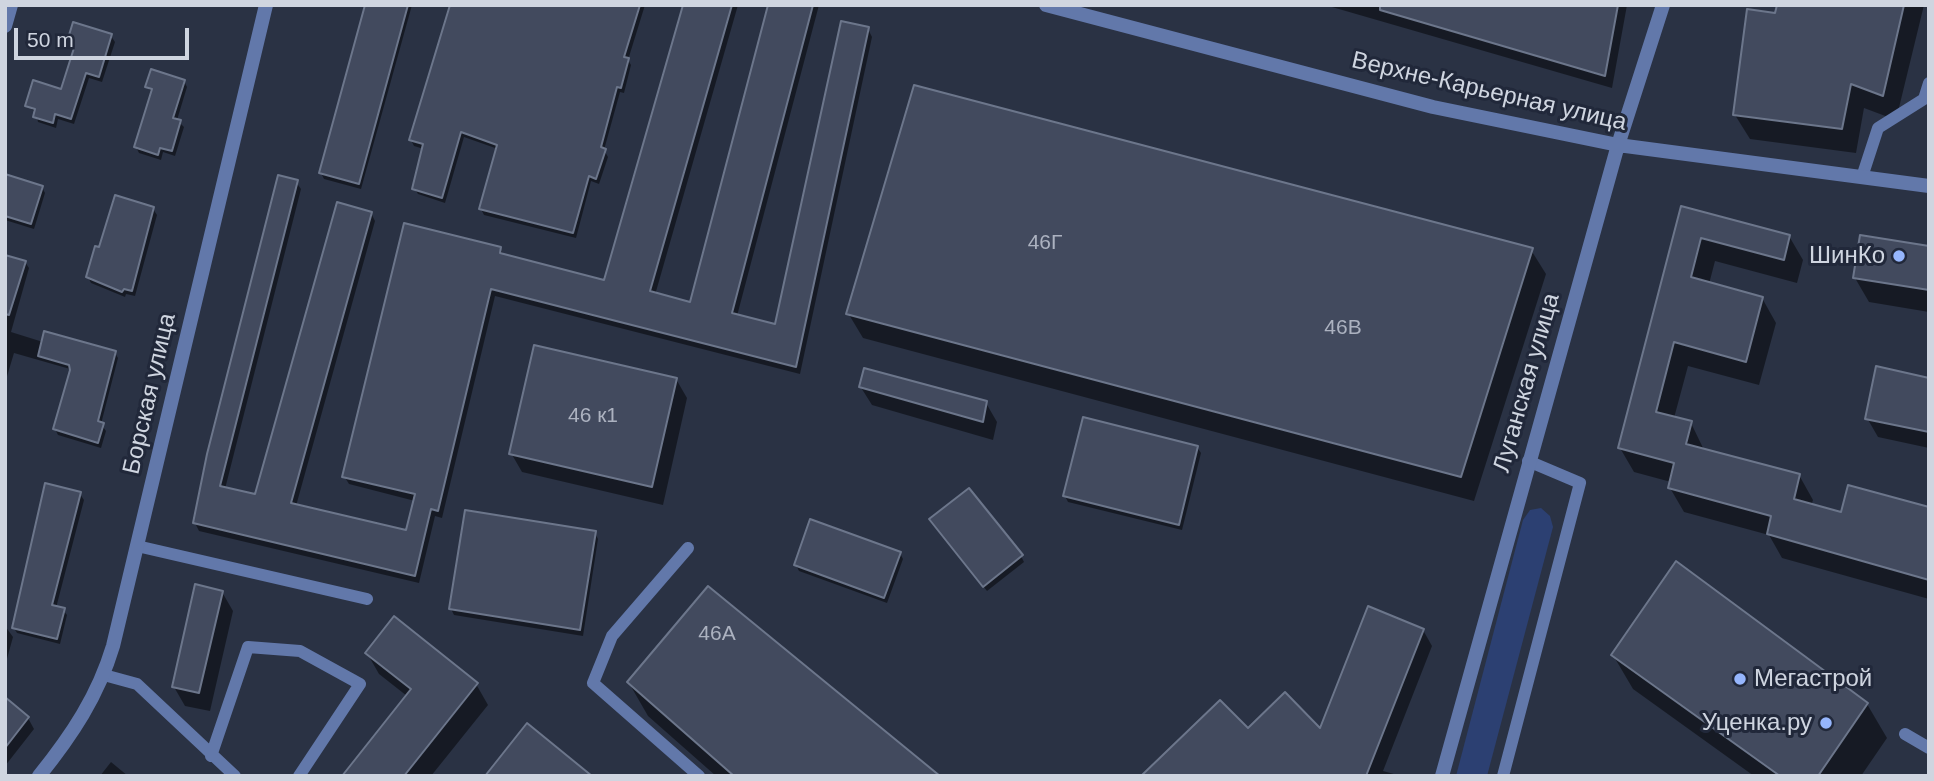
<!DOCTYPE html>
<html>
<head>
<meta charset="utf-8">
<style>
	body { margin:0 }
	#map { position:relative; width:1934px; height:781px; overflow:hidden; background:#2a3244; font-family:Arial,sans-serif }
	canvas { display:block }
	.frame { position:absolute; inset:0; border:7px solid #cfd5e0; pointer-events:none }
	.scale { position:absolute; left:14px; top:28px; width:175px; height:32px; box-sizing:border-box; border:4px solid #cfd5e0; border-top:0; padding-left:9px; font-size:21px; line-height:24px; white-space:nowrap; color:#cfd5e0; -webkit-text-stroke:5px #21283a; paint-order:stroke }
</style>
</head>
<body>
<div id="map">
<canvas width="1934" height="781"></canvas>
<div class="frame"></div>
<div class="scale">50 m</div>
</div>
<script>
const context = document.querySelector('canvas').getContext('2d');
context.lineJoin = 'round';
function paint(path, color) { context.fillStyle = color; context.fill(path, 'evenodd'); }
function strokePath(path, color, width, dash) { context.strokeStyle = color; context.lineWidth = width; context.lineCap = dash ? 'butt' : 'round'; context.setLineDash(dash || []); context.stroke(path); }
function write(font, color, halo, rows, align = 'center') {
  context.font = font + ' Arial,sans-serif'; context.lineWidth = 6; context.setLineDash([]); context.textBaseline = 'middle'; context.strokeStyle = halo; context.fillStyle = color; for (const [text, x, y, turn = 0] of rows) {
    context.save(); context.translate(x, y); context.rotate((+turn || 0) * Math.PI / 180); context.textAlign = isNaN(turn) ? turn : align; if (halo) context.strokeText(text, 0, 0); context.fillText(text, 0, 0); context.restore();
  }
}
paint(new Path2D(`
	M1541,508l9,8 3,11 -66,249h-31l67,-256 7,-10z`), '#2c4072');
paint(new Path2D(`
	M367,5h45l-51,184 -37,-10 -3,-6z
	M452,5h193l-17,55 3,5 -7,28 -4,-1 -16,58 4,7 -9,27 -8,-3 -15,57 -92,-23 -3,-6 17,-60 -34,-12 -19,66 -27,-9 -4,-6 10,-39 -10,-3 -3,-6z
	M685,5h53l-83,290 36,9 79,-299h49l-82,311 40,10 91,-297 4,8 -72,337 -305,-78 -53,222 -7,-2 -16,67 -220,-52 -4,-8 101,-341 5,7 -76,300 31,7 115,-283 4,8 -79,285 111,27 8,-32 -66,-17 -5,-8 156,-228 4,8 102,26z
	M1325,5h302l-15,83z
	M1778,5h146l-28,115 -32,-12 -8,45 -106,-14 -15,-24z
	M111,36l4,6 -13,40 -13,-4 -15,46 -16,-5 -2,9 -18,-6 -2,-9 -9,-8 35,-14 12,-39 -6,-7z
	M184,81l3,6 -10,33 7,7 -9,29 -12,-4 -2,8 -22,-7 -3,-6 17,-54 -6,-6z
	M5,187h37l3,6 -11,36 -29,-9z
	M1683,208l106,28 14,24 -6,23 -82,-22 -6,23 53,14 14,25 -17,62 -71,-19 -14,52 17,5 13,27 95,25 14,25 -2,6 31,8 87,-5v90l-147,-41 -13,-23 -85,-23 -14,-24 1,-6 -37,-10 -14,-24z
	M153,209l4,6 -22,81 -9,-2 -1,3 -34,-14 -3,-6 13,-27z
	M1929,248v64l-60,-10 -14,-24z
	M1531,250l15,24 -72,227 -611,-163 -15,-25z
	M5,256l20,6 4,6 -18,64 32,10 72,11 3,5 -17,66 5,7 -5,17 -43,-13 -3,-6 15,-60 -56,-16 -9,30z
	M676,379l11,19 -24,107 -141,-33 -11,-19z
	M1929,380v68l-51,-11 -11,-19z
	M860,386l126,17 11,19 -4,18 -121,-35z
	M1197,447l4,6 -19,77 -114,-28 -3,-6z
	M80,494l4,6 -28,108 7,2 4,5 -7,29 -43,-11 -3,-5z
	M935,525l86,31 3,6 -37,29z
	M595,533l3,6 -15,97 -129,-21 -3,-6z
	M900,553l3,6 -16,44 -88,-32 -3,-6z
	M1676,564l191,140 20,34 -26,38h-107l-121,-87 -20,-34z
	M222,592l11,19 -23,100 -25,-5 -11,-19z
	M5,626l8,11 -8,29z
	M1423,630l9,16 -49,125 18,5h-247l94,-46 72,1z
	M367,653l109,31 12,21 -57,71h-88l64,-80 -28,-22z
	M629,683l309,93h-222l-68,-60z
	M5,700l23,18 6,11 -29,37z
	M111,762l17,14h-28z`), '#0007');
const building = new Path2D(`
	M365,5h43l-49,179 -40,-11z
	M450,5h190l-16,52 5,1 -8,30 -4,-1 -16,60 5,2 -10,30 -7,-3 -16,57 -94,-24 18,-64 -36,-13 -19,66 -30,-9 11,-45 -14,-4z
	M683,5h49l-82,286 40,11 78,-297h45l-81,308 43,11 66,-303 28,6 -73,340 -305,-78 -53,222 -7,-2 -16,67 -222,-53 14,-69 71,-279 20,5 -78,306 35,8 82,-292 35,10 -81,291 115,27 9,-36 -73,-17 62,-254 97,24 -1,6 104,27z
	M1380,5h238l-13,71 -225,-66z
	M1777,5h127l-21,91 -32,-12 -9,45 -109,-14 14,-106 28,4z
	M73,22l39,12 -13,43 -13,-4 -15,46 -16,-5 -2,9 -20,-6 2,-8 -10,-3 8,-26 28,9 13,-41 -8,-3z
	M151,69l34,11 -12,38 8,2 -9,31 -12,-3 -2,7 -24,-8 18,-58 -7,-2z
	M914,85l619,163 -72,229 -615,-163z
	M5,174l38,12 -12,38 -26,-8z
	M115,195l39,12 -22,84 -8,-2 -2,3 -36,-15 9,-31 4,1z
	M1681,206l109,29 -6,25 -83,-22 -10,39 72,20 -17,65 -72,-20 -18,70 36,9 -6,23 114,30 -6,25 47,13 7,-27 81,22v73l-162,-46 4,-18 -103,-28 6,-25 -56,-15z
	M1860,235l69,11v44l-76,-12z
	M5,255l21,6 -17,54 -4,-1z
	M44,331l72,20 -18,70 6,2 -6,20 -45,-14 17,-59 -1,-5 -31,-9z
	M534,345l143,33 -25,109 -143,-33z
	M1876,366l53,12v54l-64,-13z
	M864,368l123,33 -4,21 -124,-35z
	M1083,417l115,29 -19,79 -116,-29z
	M45,483l36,9 -29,113 13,3 -8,31 -45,-11z
	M969,488l54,67 -40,32 -54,-68z
	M465,510l131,21 -16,99 -131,-21z
	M810,519l91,33 -17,46 -90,-33z
	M1676,561l192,142 -50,73h-38l-169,-121z
	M195,584l28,7 -24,102 -27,-6z
	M708,586l232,190h-206l-107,-94z
	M1368,606l56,23 -58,147h-225l79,-76 28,28 37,-36 35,36z
	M394,616l84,67 -74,93h-62l69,-87 -46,-36z
	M5,697l24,20 -24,31z
	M527,723l65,53h-107z`);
paint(building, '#424a5e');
strokePath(building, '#6c768b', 2);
strokePath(new Path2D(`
	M1862,177l16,-49 46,-29 5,-16
	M137,546l230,53
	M688,548l-76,88 -19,47 106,93
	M104,675l33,9 98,92
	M1905,734l24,14
	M211,756l37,-109 52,4 60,33 -61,92
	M1503,776l77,-293 -52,-22`), '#6278aa', 12);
strokePath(new Path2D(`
	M5,26l6,-21
	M1618,145l45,-140`), '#6278aa', 14);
strokePath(new Path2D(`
	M1046,5l387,102 185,38 311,41
	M39,776c33,-41 59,-80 74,-130l153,-641
	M1442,776l176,-631`), '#6278aa', 14);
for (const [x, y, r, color] of [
	[1899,256,7,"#96b6fd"],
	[1740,679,7,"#96b6fd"],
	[1826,723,7,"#96b6fd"]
]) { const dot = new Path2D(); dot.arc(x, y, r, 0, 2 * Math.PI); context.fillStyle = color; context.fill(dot); strokePath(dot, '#21283a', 2.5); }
write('21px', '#acb2c0', null, [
	["46Г",1045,243],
	["46В",1343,328],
	["46 к1",593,416],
	["46А",717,634]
]);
write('24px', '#cfd5e0', '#21283a', [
	["Верхне-Карьерная улица",1489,92,13],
	["Луганская улица",1527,383,-74],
	["Борская улица",150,394,-77]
]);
write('24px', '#cfd5e0', '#21283a', [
	["ШинКо",1885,256],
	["Мегастрой",1754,679,"left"],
	["Уценка.ру",1812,723]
], 'right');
</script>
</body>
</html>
